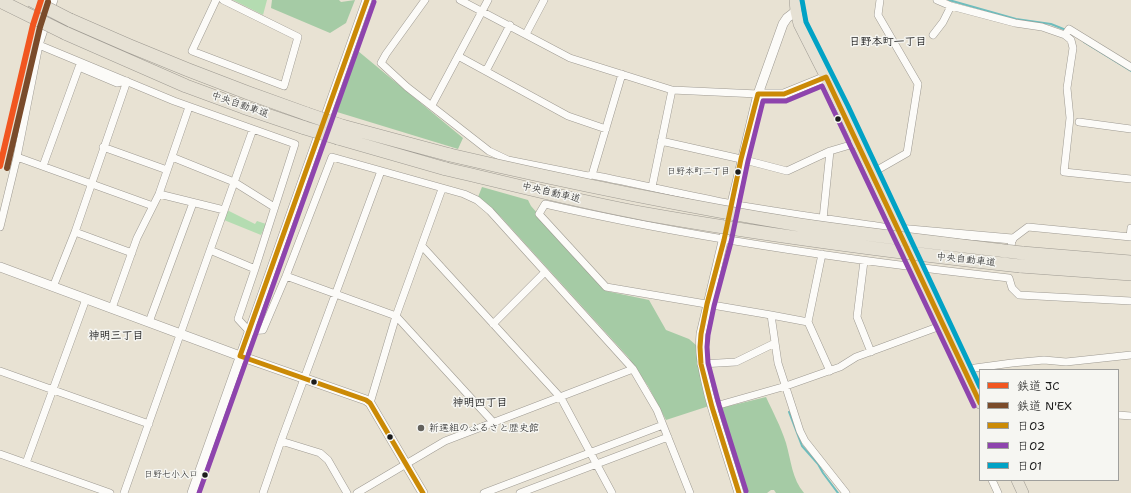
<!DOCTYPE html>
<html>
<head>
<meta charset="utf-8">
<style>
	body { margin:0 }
	#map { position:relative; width:1131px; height:493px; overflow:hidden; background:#e8e2d3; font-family:"Shantell Sans","Klee One",sans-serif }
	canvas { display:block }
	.legend { position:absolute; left:979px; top:369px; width:140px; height:112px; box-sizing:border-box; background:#f6f6f2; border:1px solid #9f9f9c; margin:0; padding:5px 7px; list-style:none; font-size:12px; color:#1c1c1c }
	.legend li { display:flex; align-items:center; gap:8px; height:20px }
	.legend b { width:20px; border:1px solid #9f9f9c }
</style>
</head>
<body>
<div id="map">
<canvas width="1131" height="493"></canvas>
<ul class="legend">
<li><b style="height:5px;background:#f15620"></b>鉄道 JC</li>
<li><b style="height:5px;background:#7a4b2a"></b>鉄道 N'EX</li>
<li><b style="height:5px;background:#cb8a06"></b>日03</li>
<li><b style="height:5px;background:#8e44ad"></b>日02</li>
<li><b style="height:5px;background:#01a2c5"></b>日01</li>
</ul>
</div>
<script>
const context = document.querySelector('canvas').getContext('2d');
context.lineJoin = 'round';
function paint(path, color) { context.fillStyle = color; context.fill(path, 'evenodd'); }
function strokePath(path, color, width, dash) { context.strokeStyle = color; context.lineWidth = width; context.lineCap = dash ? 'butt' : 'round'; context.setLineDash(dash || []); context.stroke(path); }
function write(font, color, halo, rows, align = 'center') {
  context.font = font + ' "Shantell Sans","Klee One",sans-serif'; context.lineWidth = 3; context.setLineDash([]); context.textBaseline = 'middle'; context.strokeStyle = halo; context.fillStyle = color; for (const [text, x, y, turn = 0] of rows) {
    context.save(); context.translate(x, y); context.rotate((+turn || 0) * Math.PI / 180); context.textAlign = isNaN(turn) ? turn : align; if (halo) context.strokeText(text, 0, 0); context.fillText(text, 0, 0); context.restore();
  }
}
paint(new Path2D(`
	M233,0h34l-4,15z
	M227,210l28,14 2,-3 9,3 -5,11 -37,-15z`), '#b4dcb1');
paint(new Path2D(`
	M272,0h67l2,2 14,-2 -9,23 -16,10 -59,-25z
	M358,51l105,87 -5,11 -121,-37z
	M482,187l46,13 3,6 75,85 43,9 17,30 23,9 7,6 13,61 -43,14 -18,-34 -20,-29 -127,-140 -23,-20z
	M766,397c7,15 15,30 20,46 5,17 6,36 18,50h-28l-2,-3h-3l-4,3h-23l-24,-74 1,-11z`), '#a5cba5');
strokePath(new Path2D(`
	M949,0l67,19 35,5 15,6
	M1084,42l47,29
	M789,412l13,34 16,18 5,9 15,20`), '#6fbdbd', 2);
const minor = new Path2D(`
	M216,0l-24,51 92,35 14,-49 -75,-37
	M425,0l-39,54 -5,9 26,24 82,64 19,9 80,16 4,-1c47,9 93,20 140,29 55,10 111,17 166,25
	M460,0l110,58 102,32 86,4
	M937,0l14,6 64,17 27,4 23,8 6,5 2,8 -6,40 3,30 -6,54 67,7
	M526,34l18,-34
	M933,35l10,-13 8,-16
	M1065,35l4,-6 62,38
	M39,45l135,56 121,43 -40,125 -17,50 11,12 14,-1 23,-54 46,-119 132,37 13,6 13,11 143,158 24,41 33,83
	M458,56l110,60 38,13
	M486,71l24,-46
	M432,105l56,-105
	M1079,122l52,7
	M661,141l80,18 46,12 43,-20 27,-8
	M103,147l64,23
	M17,157l136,49
	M172,157l62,25 40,25
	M43,166l36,-99 38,16 9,-2
	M872,173l35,-20 11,-69 -40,-69 2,-15
	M592,175l30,-101
	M652,187l20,-97
	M159,194l65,16
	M823,219l7,-68
	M0,227l17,-70 22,-112 15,-45
	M75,232l57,21
	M1130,237l1,-9
	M422,246l139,152 51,95
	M210,250l45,19
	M822,254l-14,68 22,49
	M1010,255l2,-16 16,-12 103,10
	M864,261l-7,56 14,35
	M286,276l110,40 97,106
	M53,287l22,-55 52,-151
	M112,308l25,-70 22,-44 30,-87
	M771,315l-165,-28 -67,-73 6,-10c153,35 308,57 464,74l3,10 7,7 112,6
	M149,322l44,-119
	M808,322l-37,-7 7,48 22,68 5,10 41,52
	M493,324l52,-52
	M701,364l35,-2 39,-19
	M0,371l149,53
	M966,372l9,-4 37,-5 32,-3 22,2 65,-7
	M370,403l26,-87 46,-127
	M712,407l74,-21 54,-19 16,-10 87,-32
	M1118,415l13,1
	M281,441l39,12 8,7 19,33
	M0,454l110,39
	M26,463l60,-164
	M992,480l6,13
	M124,493l129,-364
	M263,493l18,-52 100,-270
	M357,493l88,-52 188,-72
	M484,493l179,-68
	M520,493l148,-56`);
const tertiary = new Path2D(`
	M758,94h26l42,-17
	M898,229l114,10
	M0,267l240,89 126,44 4,3 53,90
	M192,493l175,-493
	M739,493c-10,-33 -21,-65 -30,-98 -5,-22 -10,-39 -8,-61l57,-240 25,-70 4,-6 9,-7`);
const primary = new Path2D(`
	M795,0l1,11 3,13 43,85 138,294
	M1017,480l6,13`);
const motorway = new Path2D(`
	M70,20c78,35 156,66 237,94
	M65,33l121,53 57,21 62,21
	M342,126l108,29
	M338,138l108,31
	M1022,253l109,9
	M1020,266l111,8`);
strokePath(minor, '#9e9a92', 8);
strokePath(tertiary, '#9e9a92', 10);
strokePath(primary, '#9e9a92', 12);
strokePath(motorway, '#9e9a92', 14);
strokePath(minor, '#fcfbf8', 7);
strokePath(tertiary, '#fcfbf8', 9);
strokePath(primary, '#e6e1d4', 11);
strokePath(motorway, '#e6e1d4', 13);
const motorwayBridge = new Path2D(`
	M31,0l39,20
	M0,1l65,32
	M307,114l35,12
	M305,128l33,10
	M450,155c116,27 232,51 350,70 74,11 148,19 222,28
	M446,169c66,15 133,33 200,45 124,22 249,38 374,52`);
strokePath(motorwayBridge, '#9e9a92', 14, []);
strokePath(motorwayBridge, '#e6e1d4', 13);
strokePath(new Path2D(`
	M367,0l-127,356 126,44 4,3 53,90
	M739,493l-27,-86 -11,-43 -1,-17 1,-13 6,-30 17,-64 17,-81 17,-65h26l42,-17 154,326`), '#cb8a06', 5);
strokePath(new Path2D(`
	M746,491l-27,-86 -11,-42 -1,-16 1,-12 6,-29 17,-64 17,-81 15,-60h23l36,-15 152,320
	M199,493l175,-491`), '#8e44ad', 5);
strokePath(new Path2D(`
	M802,0l4,22 42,84 132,281`), '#01a2c5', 5);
strokePath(new Path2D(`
	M0,166l33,-141 8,-25`), '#f15620', 6);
strokePath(new Path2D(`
	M7,168l33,-141 8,-25`), '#7a4b2a', 6);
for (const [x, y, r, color] of [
	[838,119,3.5,"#1c1c1c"],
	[738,172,3.5,"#1c1c1c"],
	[314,382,3.5,"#1c1c1c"],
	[421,428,4,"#63615c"],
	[390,437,3.5,"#1c1c1c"],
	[205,475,3.5,"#1c1c1c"]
]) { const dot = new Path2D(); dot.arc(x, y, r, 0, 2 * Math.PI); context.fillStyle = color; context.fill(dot); strokePath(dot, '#f6f6f2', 1.5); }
write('9px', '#1c1c1c', '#f6f6f2', [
	["日野本町二丁目",730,172],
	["日野七小入口",198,475]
], 'right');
write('10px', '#1c1c1c', '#f6f6f2', [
	["中央自動車道",240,105,19],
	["中央自動車道",551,193,13],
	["中央自動車道",966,260,6]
]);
write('10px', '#1c1c1c', '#f6f6f2', [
	["新選組のふるさと歴史館",429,428]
], 'left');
write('bold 11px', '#1c1c1c', '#f6f6f2', [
	["日野本町一丁目",888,42],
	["神明三丁目",116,336],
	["神明四丁目",480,403]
]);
</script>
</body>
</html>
